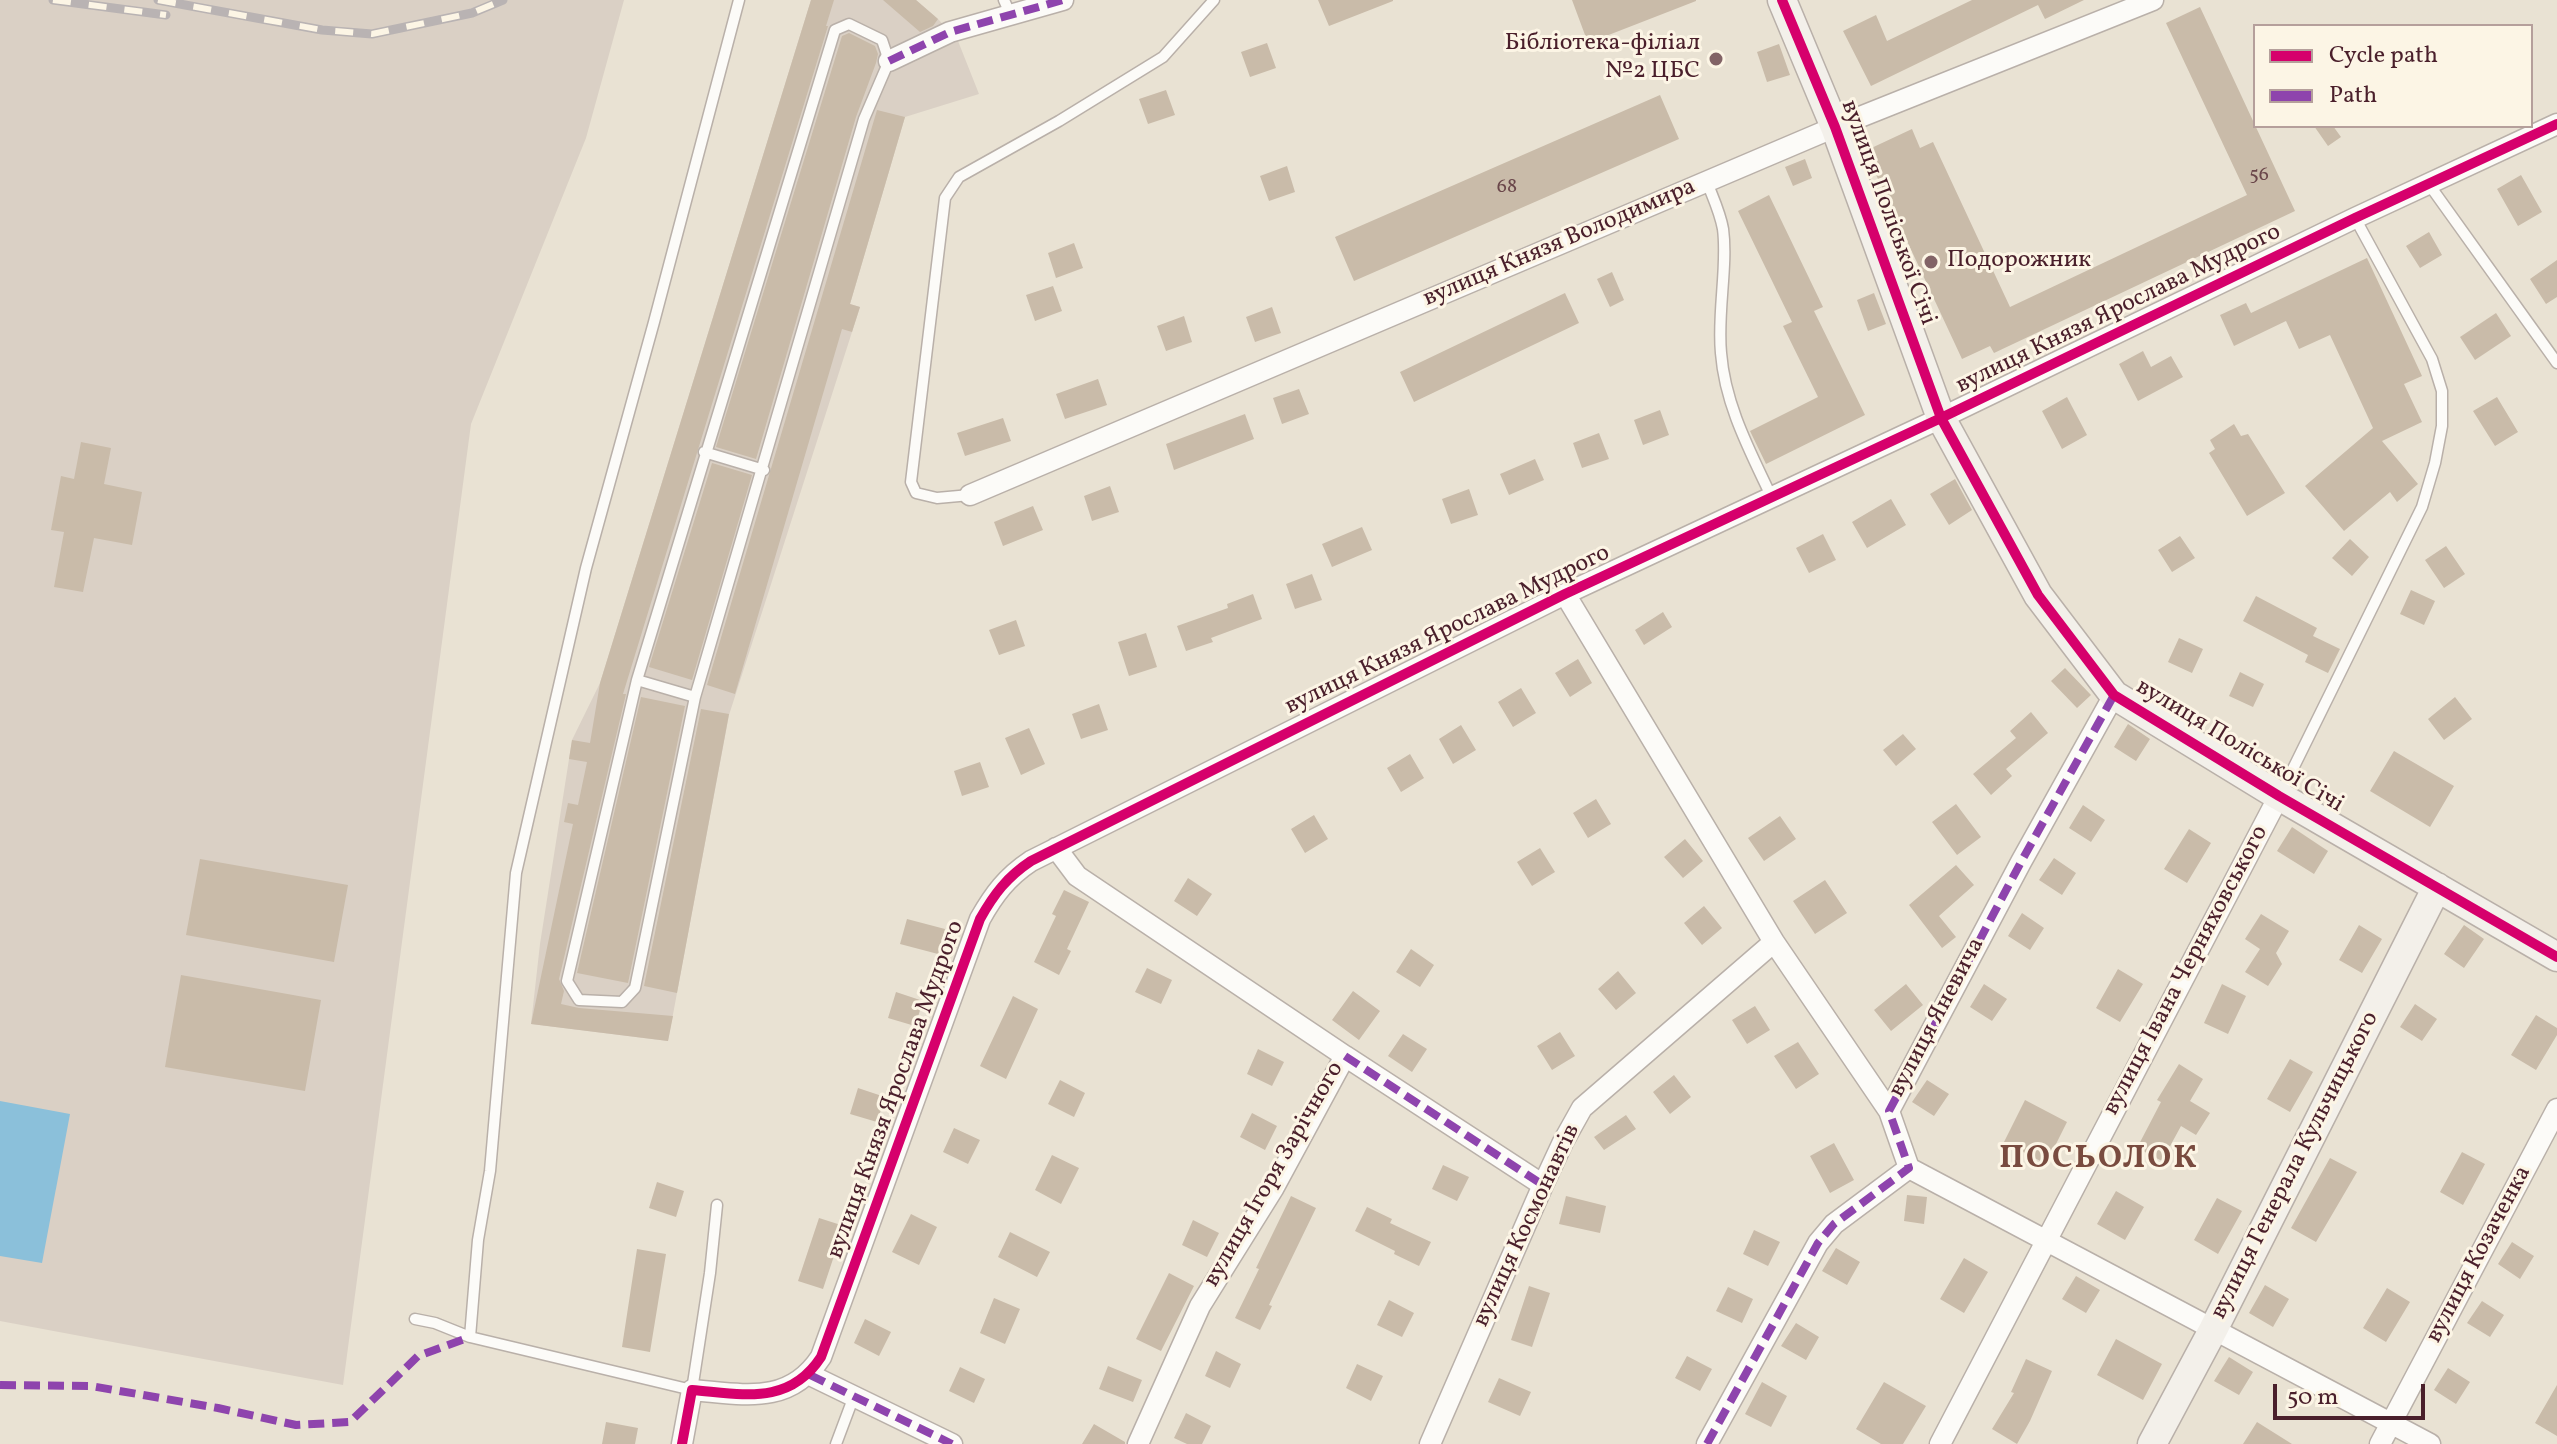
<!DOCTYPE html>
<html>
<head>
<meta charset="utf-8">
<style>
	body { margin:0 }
	#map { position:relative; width:2557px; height:1444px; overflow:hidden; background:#e9e2d3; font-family:Vollkorn,serif }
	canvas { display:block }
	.legend { position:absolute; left:2253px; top:24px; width:280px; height:104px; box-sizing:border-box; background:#fcf5e5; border:2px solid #b59f9b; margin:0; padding:10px 14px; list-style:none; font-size:24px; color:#4a1f2b }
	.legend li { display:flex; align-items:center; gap:16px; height:40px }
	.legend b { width:40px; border:2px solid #b59f9b }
	.scale { position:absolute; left:2273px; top:1384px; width:152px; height:36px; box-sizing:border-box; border:4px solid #4a1f2b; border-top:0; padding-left:10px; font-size:24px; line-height:28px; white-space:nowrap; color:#4a1f2b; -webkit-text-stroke:6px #fcf5e5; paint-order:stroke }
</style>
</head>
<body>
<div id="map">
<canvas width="2557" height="1444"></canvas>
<ul class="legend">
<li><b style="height:10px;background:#d6006c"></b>Cycle path</li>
<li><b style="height:10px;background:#8e44ad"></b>Path</li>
</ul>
<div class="scale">50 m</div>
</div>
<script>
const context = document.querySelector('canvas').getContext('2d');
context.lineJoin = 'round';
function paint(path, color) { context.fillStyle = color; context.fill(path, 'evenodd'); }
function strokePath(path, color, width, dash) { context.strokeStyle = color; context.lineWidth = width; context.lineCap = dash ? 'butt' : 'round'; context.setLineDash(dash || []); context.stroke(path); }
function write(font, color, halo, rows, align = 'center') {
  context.font = font + ' Vollkorn,serif'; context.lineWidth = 6; context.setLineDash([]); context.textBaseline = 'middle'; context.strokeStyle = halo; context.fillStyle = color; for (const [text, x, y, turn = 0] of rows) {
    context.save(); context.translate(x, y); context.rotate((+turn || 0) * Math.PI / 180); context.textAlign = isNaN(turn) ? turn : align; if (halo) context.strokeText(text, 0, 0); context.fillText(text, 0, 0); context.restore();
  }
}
paint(new Path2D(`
	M0,0h624l-38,138 -115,286 -128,961 -343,-64z
	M811,0h105l22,19 20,22 21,53 -74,23 -55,187 10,3 -8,25 -123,383 -61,326 -137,-17 9,-80 32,-204 28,-57z`), '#dad0c5');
paint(new Path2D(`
	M0,1101l70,13 -28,149 -42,-7z`), '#8bc0da');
paint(new Path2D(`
	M811,0h23l-8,26h2l-205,668h3l-67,285 5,12 -3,13 18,4 94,8 -5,25 -137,-17 42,-200 -9,-2 4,-19 10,2 9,-43 -18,-3 3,-19 18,3 10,-60z
	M883,0h33l22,19 -5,7 -13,6z
	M1318,0h75v1l-64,25z
	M1572,0h124v1l-108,42z
	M1972,0h112l-39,19 -7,-14 -167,81 -28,-55 33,-16 11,26z
	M2200,7l95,204 -301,142 -4,-7 -28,13 -97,-208 47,-22 8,19 13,-6 77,165 237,-112 -81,-172z
	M849,33l26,13 3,8 -2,9 -20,54 -100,342 -40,-12 126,-411z
	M1267,43l9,25 -26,9 -9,-25z
	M1779,44l11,31 -23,7 -10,-30z
	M1166,90l9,25 -27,9 -9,-25z
	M1660,95l19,44 -325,142 -19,-44z
	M877,110l28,7 -55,187 10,3 -8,25 -10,-3 -107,365 -28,-9z
	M2314,126h19l8,11 -13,9z
	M1805,159l7,19 -19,8 -8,-19z
	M1287,166l8,26 -26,9 -9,-25z
	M2521,175l21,37 -24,14 -21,-37z
	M1769,195l54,112 -9,4 51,104 -99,49 -16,-33 68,-34 -35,-71 9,-4 -54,-111z
	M2429,232l13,23 -22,13 -14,-22z
	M1074,243l9,25 -27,10 -8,-25z
	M2367,258l55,118 -18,8 18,38 -40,19 36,43 -21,18 -7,-10 -46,39 -39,-45 68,-58 -43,-93 -31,14 -13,-28 -52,25 -14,-31 26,-12 5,10z
	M2557,260v37l-11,7 -16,-25z
	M1612,272l12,28 -14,7 -13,-28z
	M1053,286l9,25 -27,10 -9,-26z
	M1565,293l14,30 -165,79 -14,-30z
	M1874,293l12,31 -18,7 -11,-31z
	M1272,307l9,26 -26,9 -9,-25z
	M2496,313l15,23 -36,24 -15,-23z
	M1184,316l8,26 -26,9 -9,-25z
	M2143,351l8,16 20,-11 12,21 -45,24 -19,-37z
	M1098,379l9,26 -42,14 -9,-25z
	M1299,389l10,25 -27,10 -9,-26z
	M2067,397l20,38 -25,14 -20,-38z
	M2497,397l21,35 -23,14 -22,-35z
	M1660,410l9,25 -26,10 -9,-25z
	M1245,414l9,25 -80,31 -8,-26z
	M1003,418l8,23 -46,15 -8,-23z
	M2234,424l7,12 7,-2 37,59 -38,23 -38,-63 6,-4 -5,-9z
	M1599,433l10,26 -27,9 -9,-25z
	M81,442l30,6 -7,36 38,8 -10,53 -38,-7 -11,54 -29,-5 10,-55 -13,-2 10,-54 13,3z
	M1535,459l9,21 -35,15 -9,-21z
	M712,463l40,12 -60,205 -43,-13z
	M1955,479l17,31 -23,15 -19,-31z
	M1110,486l9,26 -27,9 -8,-25z
	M1469,489l9,26 -27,9 -9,-25z
	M1891,499l15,26 -39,23 -15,-26z
	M1033,506l10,24 -40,16 -9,-24z
	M1362,527l10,23 -40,17 -10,-23z
	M1823,534l13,26 -27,13 -13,-25z
	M2180,536l15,22 -23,14 -14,-22z
	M2350,539l19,18 -17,19 -20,-18z
	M2446,546l19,28 -21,14 -19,-28z
	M1312,574l10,26 -27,9 -9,-25z
	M2411,590l24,11 -11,24 -24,-11z
	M1253,594l9,25 -51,19 2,4 -27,9 -9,-25 51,-18 -1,-4z
	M2256,596l61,32 -4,8 27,13 -12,24 -23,-11 3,-7 -65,-34z
	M1663,612l9,15 -28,18 -9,-15z
	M1016,620l9,26 -26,9 -10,-25z
	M1146,633l11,34 -28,9 -11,-34z
	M2179,638l24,11 -11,24 -24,-11z
	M1578,659l14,24 -22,14 -15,-24z
	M2065,668l26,27 -14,13 -26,-27z
	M2240,672l24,12 -11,23 -24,-11z
	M1521,688l15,25 -23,14 -15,-25z
	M641,697l44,9 -57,277 -51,-10z
	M2455,697l17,22 -28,21 -16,-21z
	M1099,704l9,26 -27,9 -9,-25z
	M701,709l28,5 -52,279 -33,-7z
	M2031,712l17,21 -42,36 6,7 -21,19 -18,-21 43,-36 -6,-7z
	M2128,724l22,15 -14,22 -22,-14z
	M1461,725l15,25 -23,14 -14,-25z
	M1029,728l16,36 -24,11 -16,-37z
	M1903,734l13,15 -20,17 -13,-16z
	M2394,751l60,35 -24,41 -60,-36z
	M1410,754l14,24 -23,14 -14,-24z
	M980,762l9,25 -27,9 -8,-25z
	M1596,799l15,25 -23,14 -15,-25z
	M1956,804l25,33 -24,18 -25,-33z
	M2083,805l22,15 -14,22 -22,-14z
	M1314,815l14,24 -23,14 -14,-24z
	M1780,816l16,23 -32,22 -16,-23z
	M2292,827l36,24 -14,23 -37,-23z
	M2189,829l22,14 -24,40 -23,-14z
	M1685,839l18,22 -20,17 -19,-21z
	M1540,848l15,24 -23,14 -15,-24z
	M2054,858l22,15 -14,22 -23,-15z
	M200,859l148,26 -14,77 -148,-27z
	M1956,865l18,20 -35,31 17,21 -14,11 -33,-43z
	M1188,878l24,16 -15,22 -23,-15z
	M1825,880l22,33 -32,21 -22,-33z
	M1064,890l25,12 -22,47 4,2 -12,24 -25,-13 22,-46 -4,-2z
	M1704,906l18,22 -20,17 -18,-22z
	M2022,913l22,15 -14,22 -22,-14z
	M2261,914l28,17 -13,22 6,11 -14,22 -23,-14 15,-23 -15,-10z
	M907,919l38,10 -7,25 -38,-10z
	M2359,925l23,14 -20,34 -23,-13z
	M2464,925l20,14 -20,29 -20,-14z
	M1411,949l23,16 -14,22 -24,-15z
	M1147,968l25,12 -11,24 -26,-12z
	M2118,969l25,15 -23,38 -24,-14z
	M1618,971l18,22 -20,17 -18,-21z
	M181,975l140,25 -16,91 -140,-24z
	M1906,984l17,21 -32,26 -17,-21z
	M1984,984l23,15 -15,22 -22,-14z
	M2222,984l24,12 -18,38 -24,-11z
	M1353,991l27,20 -21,29 -27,-20z
	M896,992l27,9 -8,25 -27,-8z
	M1013,996l25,13 -32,70 -26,-13z
	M2415,1004l22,15 -15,22 -22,-14z
	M1755,1006l15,24 -23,14 -15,-24z
	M2536,1015l21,13v7l-21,35 -25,-15z
	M1560,1032l15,24 -23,14 -15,-24z
	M1403,1034l24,15 -15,23 -24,-16z
	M1798,1042l21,32 -23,15 -22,-33z
	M1258,1049l26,13 -12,24 -25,-12z
	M2290,1059l23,13 -23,40 -23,-13z
	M2179,1064l24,15 -13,22 20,12 -14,22 -15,-9 -19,35 -25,-13 24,-46 -4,-2z
	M1674,1075l17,22 -21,17 -17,-22z
	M1060,1080l25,13 -11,24 -26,-13z
	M1927,1080l22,14 -15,22 -22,-14z
	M858,1088l27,9 -8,25 -27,-8z
	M2025,1100l42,22 -21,42 -42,-22z
	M1252,1113l25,13 -12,24 -25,-13z
	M1626,1115l10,14 -32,21 -10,-13z
	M954,1128l26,12 -12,24 -25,-12z
	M1834,1143l20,37 -24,13 -20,-37z
	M2462,1152l23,12 -22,41 -23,-13z
	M1052,1155l27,13 -18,36 -26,-14z
	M2330,1158l27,14 -41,70 -25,-14z
	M1443,1165l26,12 -12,24 -25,-12z
	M657,1182l27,9 -8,26 -27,-9z
	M2116,1191l28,16 -19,33 -28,-16z
	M1907,1195l20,2 -3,27 -20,-3z
	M1291,1196l25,12 -47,97 3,1 -12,24 -25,-12 24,-49 -3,-1z
	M1566,1196l40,10 -6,27 -41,-9z
	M2217,1198l25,13 -24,43 -24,-14z
	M1367,1207l25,12 -2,4 41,19 -12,24 -25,-12 1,-3 -40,-20z
	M911,1214l26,13 -18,38 -27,-13z
	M819,1218l25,8 -21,63 -25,-8z
	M1193,1220l26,13 -12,24 -25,-12z
	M1754,1230l26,12 -12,24 -25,-12z
	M1010,1232l40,20 -13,25 -39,-20z
	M2512,1242l22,14 -14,23 -22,-15z
	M1836,1248l24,14 -13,23 -25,-14z
	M637,1249l29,5 -16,98 -28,-5z
	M1964,1258l24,14 -24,41 -24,-14z
	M1169,1273l25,13 -33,65 -25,-12z
	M2076,1276l24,14 -14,23 -24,-14z
	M2265,1285l24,14 -16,28 -24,-14z
	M1529,1286l21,7 -18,54 -21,-7z
	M1728,1287l25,12 -11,24 -26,-12z
	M2387,1288l23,14 -24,40 -23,-14z
	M994,1298l26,11 -15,35 -25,-11z
	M1389,1300l25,13 -12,24 -25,-12z
	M2482,1301l22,14 -14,22 -23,-14z
	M865,1319l26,13 -12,24 -25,-13z
	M1796,1323l23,14 -13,23 -25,-14z
	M2116,1339l46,25 -19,36 -46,-25z
	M1216,1351l25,13 -11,24 -25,-12z
	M1687,1356l25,13 -12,22 -25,-13z
	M2229,1357l24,15 -14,23 -25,-14z
	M2026,1359l26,12 -22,50 -13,23 -25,-15 22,-36 -3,-1z
	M1357,1364l26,12 -12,25 -25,-13z
	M1108,1366l34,14 -9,22 -34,-13z
	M960,1367l25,12 -11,24 -25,-12z
	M2448,1368l22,14 -14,22 -22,-14z
	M1499,1378l32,14 -11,24 -32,-14z
	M1762,1382l25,14 -16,31 -26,-13z
	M1884,1382l42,24 -23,38h-22l-25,-15z
	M2557,1385v51l-22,-13z
	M1186,1413l25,13 -9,18h-15l-13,-6z
	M606,1422l32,6 -3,16h-33z
	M2257,1422l35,22h-49z
	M1094,1424l31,18v2h-43z`), '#c9bba9');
const lane = new Path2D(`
	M1004,0l7,16
	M849,24l33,16 7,21 -25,58 -169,578 -60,291 -13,14 -43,-2 -12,-19 70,-301 198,-650z
	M1707,182c6,16 13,30 16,47 5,37 -6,84 -2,124 4,52 29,98 51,145
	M2428,183l129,180
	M704,452l60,18
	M970,495l-33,3 -21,-5 -5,-11 34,-284 14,-21 100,-56 104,-64 51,-57
	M637,680l58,17
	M2280,795l142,-288 13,-44 7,-37v-35l-10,-32 -77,-141
	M415,1319l20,4 35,14 222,53 18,-117 7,-68
	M470,1337l8,-97 12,-69 26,-298 70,-305 68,-246 85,-322
	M836,1444l18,-48`);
const street = new Path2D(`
	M889,61l61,-29 113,-32
	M970,495l865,-368 318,-127
	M1565,594l209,348 115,169
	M1056,848l21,28 268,180 -72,133 -73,117 -62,138
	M1345,1056l198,129
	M1909,1168l521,276
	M810,1375l142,69
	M682,1444l10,-54c51,4 97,16 129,-33l159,-438c14,-25 27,-42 51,-58l534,-267 376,-176 414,-200 202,-94
	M1430,1444l113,-259 20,-43 19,-34 192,-166
	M1707,1444l111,-201 16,-19 75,-56 -20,-57 132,-249 93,-167
	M1940,1444l339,-648
	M2380,1444l177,-335`);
const secondary = new Path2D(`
	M1782,0l53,127 106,291 97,177 76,100 165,101 278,161
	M2152,1444l61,-114 224,-443`);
strokePath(lane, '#b9b0a9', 13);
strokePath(street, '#b9b0a9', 23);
strokePath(secondary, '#b9b0a9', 31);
strokePath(lane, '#fcfbf8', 10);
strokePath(street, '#fcfbf8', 20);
strokePath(secondary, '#f3f0ea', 28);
const rail = new Path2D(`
	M53,0l113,15
	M158,0l164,30 50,4 100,-21 31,-13`);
strokePath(rail, '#b9b3b3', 9);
strokePath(rail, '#fcf5e5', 6, [18]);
strokePath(new Path2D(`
	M889,61l61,-29 113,-32
	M1345,1056l198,129
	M810,1375l142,69
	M0,1385l91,1 127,22 78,17 54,-3 68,-66 52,-19
	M1707,1444l111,-201 16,-19 75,-56 -20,-57 132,-249 93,-167`), '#8e44ad', 8, [16, 8]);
strokePath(new Path2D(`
	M1782,0l53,127 106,291 97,177 76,100 165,101 278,161
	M682,1444l10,-54c51,4 97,16 129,-33l159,-438c14,-25 27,-42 51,-58l534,-267 376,-176 414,-200 202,-94`), '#d6006c', 10);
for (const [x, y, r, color] of [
	[1716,59,8,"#826366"],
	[1931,262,8,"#826366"]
]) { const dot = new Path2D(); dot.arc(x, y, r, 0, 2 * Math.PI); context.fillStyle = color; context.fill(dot); strokePath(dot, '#fcf5e5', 3); }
write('20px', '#6a464a', null, [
	["56",2259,176],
	["68",1507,188]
]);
write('24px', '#4a1f2b', '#fcf5e5', [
	["Бібліотека-філіал",1700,45],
	["№2 ЦБС",1700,73],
	["Подорожник",1947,262,"left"]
], 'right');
write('24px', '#4a1f2b', '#fcf5e5', [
	["вулиця Поліської Січі",1887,213,70],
	["вулиця Князя Володимира",1560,244,-23],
	["вулиця Князя Ярослава Мудрого",2119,310,-26],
	["вулиця Князя Ярослава Мудрого",1448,631,-26],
	["вулиця Поліської Січі",2239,747,31],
	["вулиця Івана Черняховського",2187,971,-62],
	["вулиця Яневича",1938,1018,-62],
	["вулиця Князя Ярослава Мудрого",897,1090,-70],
	["вулиця Генерала Кульчицького",2296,1166,-63],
	["вулиця Ігоря Зарічного",1275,1175,-60],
	["вулиця Космонавтів",1528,1226,-65],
	["вулиця Козаченка",2480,1255,-62]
]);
context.letterSpacing = '2px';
write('bold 32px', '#794b3f', '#fcf5e5', [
	["ПОСЬОЛОК",2099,1161]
]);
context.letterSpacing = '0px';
</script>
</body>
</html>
